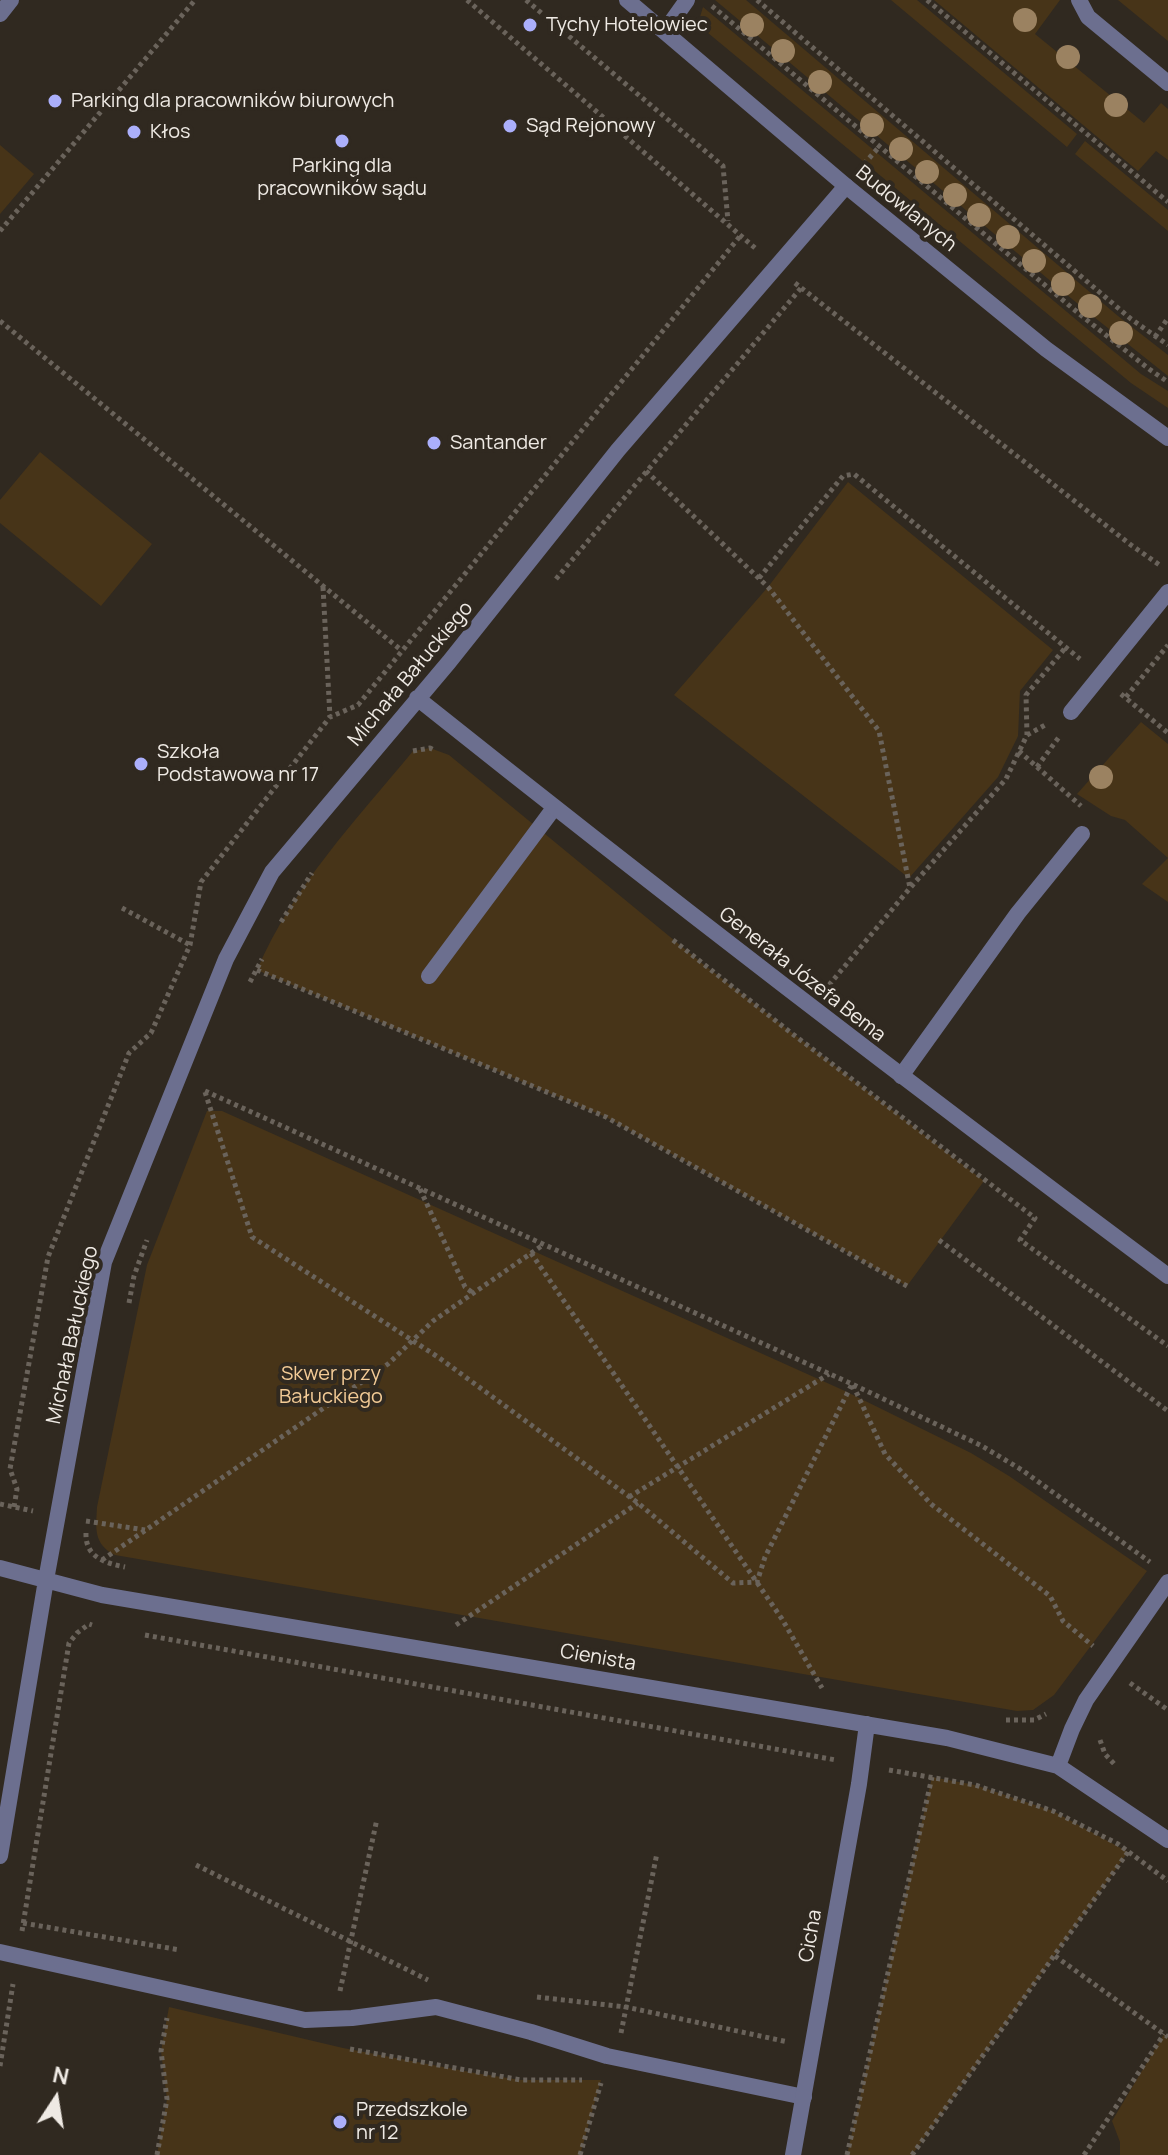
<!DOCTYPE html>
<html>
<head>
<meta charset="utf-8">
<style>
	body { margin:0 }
	#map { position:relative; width:1168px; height:2155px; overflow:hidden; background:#302920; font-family:Manrope,sans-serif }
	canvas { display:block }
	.north { position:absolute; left:16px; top:2059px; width:80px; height:80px; -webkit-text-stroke:6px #302920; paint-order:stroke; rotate:12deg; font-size:22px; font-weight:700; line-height:32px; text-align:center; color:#efeae4 }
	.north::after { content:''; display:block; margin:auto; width:28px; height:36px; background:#efeae4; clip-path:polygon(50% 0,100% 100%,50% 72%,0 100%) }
</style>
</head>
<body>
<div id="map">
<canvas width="1168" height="2155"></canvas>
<div class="north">N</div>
</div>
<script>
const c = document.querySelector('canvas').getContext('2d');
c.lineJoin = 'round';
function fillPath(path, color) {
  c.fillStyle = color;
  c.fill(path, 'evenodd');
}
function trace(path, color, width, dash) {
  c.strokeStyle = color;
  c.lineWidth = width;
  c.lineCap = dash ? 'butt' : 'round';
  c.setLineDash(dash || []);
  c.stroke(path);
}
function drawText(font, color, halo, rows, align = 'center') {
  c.font = font + ' Manrope,sans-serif';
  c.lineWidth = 8;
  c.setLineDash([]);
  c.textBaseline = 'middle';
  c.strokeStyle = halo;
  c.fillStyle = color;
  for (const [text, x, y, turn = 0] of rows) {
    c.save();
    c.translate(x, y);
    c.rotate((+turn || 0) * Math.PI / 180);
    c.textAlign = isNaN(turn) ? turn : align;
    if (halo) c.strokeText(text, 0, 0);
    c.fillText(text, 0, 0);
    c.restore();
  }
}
fillPath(new Path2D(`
	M 715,0 L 746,0 L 1118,316 L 1168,355 L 1168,376 L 1084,309 Z
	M 891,0 L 917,0 L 1077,134 L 1067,147 Z
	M 934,0 L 1060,0 L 1035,34 L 1144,123 L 1161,103 L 1168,109 L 1168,160 L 1156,151 L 1138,171 Z
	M 1118,0 L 1168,0 L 1168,41 Z
	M 703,7 L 1141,374 L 1168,391 L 1168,408 L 1131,383 L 702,28 L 700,17 Z
	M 1085,141 L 1168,210 L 1168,231 L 1075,154 Z
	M 0,145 L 34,174 L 0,214 Z
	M 40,452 L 152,544 L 101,606 L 0,523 L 0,500 Z
	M 848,482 L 1053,650 L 1020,691 L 1018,736 L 998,777 L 909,878 L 674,695 L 768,587 Z
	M 1141,722 L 1168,744 L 1168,902 L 1142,884 L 1168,858 L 1125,820 L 1111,816 L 1077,794 Z
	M 430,748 L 449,755 L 703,964 L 984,1181 L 907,1286 L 606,1117 L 257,970 C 293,886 356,820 413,751 Z
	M 207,1111 L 222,1111 L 845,1391 L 971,1453 L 1009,1476 L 1147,1571 L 1054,1695 L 1033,1710 L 1017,1711 L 115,1555 C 93,1544 96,1528 97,1507 L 147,1265 Z
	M 932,1777 L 975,1785 L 1053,1811 L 1128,1852 L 912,2155 L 847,2155 Z
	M 169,2007 L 343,2048 L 475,2073 L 521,2080 L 601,2080 L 580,2155 L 157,2155 L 167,2099 L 161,2051 Z
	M 1164,2034 L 1168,2037 L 1168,2155 L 1120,2155 L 1120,2142 L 1112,2121 Z`), '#473418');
trace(new Path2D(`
	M 467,0 L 755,248
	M 526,0 L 723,166 L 728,221
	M 757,0 L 1131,319 L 1168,345
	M 927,0 L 1168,202
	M 712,6 L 1083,317 L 1149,369 L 1168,382
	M 864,164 L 879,147
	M 0,231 L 195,0
	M 795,283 L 1131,545 L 1161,566
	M 0,321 L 401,650
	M 1155,337 L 1168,318
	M 646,471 L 768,587 L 879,731 L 910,888
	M 759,578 L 843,476 L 854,474 L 1080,659
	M 556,579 L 801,288
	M 323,587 L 330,717
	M 1121,694 L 1168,733
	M 1126,697 L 1168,645
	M 1027,735 L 1047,724
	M 413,751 L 430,748 L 434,750
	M 1019,751 L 1081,806
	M 1037,767 L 1059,737
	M 122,908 L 190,945
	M 281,922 L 312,873
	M 673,940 L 790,1032 L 1035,1218 L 1020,1240 L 1168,1346
	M 257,970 L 606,1117 L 907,1286
	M 250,982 L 262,959
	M 829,985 L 910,888 L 1006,779 L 1027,735 L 1026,695 L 1066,647
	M 205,1091 L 852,1384 L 982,1446 L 1022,1470 L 1150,1562
	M 205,1092 L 252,1237 L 438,1357 L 638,1503 L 733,1583 L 757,1582 L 765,1557 L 852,1384
	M 420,1189 L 465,1287 L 473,1293
	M 939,1240 L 1168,1411
	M 531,1253 L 782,1619 L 822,1688
	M 129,1303 L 134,1276 L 147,1240
	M 853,1385 L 885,1454 L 931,1504 L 1050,1596 L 1063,1621 L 1093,1646
	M 629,1497 L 829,1374
	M 0,1504 L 33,1511
	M 14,1507 L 17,1489 L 10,1469 L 48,1257 L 129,1053 L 151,1033 L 190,945 L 201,882 L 330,717 L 358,705 L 741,235
	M 86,1521 L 145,1530
	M 86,1533 C 85,1557 105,1563 125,1567
	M 102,1560 L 388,1364 L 433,1321 L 543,1245
	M 456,1625 L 638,1503
	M 145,1635 L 836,1760
	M 1130,1683 L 1168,1710
	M 1006,1720 L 1034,1720 L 1046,1714
	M 1100,1740 L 1105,1754 L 1116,1766
	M 889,1770 L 975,1785 L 1053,1811 L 1118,1844 L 1168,1881
	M 196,1865 L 428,1980
	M 23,1923 L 180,1950
	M 22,1931 L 69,1643 L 77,1633 L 89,1624 L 92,1625
	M 1055,1956 L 1168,2037
	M 340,1991 L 377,1819
	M 537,1997 L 626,2007 L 788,2042
	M 621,2033 L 657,1853
	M 350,2049 L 521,2080 L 582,2080
	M 0,2066 L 13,1984
	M 157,2155 L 167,2099 L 161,2051 L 167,2018
	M 580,2155 L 601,2083
	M 847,2155 L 932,1777
	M 912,2155 L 1128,1852
	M 1084,2155 L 1164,2034`), '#6a635b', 5, [4, 4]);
trace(new Path2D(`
	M 1079,0 L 1088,17 L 1168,83
	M 665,31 L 687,0
	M 1071,712 L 1168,592
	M 429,976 L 554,808
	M 901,1076 L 1018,913 L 1082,834
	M 0,1952 L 305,2020 L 352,2018 L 436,2007 L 531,2032 L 607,2056 L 804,2097`), '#6c6f8f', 16);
trace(new Path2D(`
	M 417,698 C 664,895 914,1087 1168,1276
	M 0,1568 L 102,1595 L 947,1738 L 1058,1766 L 1168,1840
	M 1058,1766 L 1072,1729 L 1086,1700 L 1168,1582
	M 0,1856 L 46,1580 L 104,1262 L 226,959 L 272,872 L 449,662 L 618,450 L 846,186
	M 793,2155 L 859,1784 L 867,1724`), '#6c6f8f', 16);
trace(new Path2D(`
	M 627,0 L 846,186 L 1046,349 L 1168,438
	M 0,14 L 11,0`), '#6c6f8f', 16);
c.fillStyle = '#9b8261';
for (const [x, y] of [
	[1025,20],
	[752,25],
	[783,51],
	[1068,57],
	[820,82],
	[1116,105],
	[872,125],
	[901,149],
	[927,172],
	[955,195],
	[979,215],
	[1008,237],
	[1034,261],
	[1063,284],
	[1090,306],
	[1121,333],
	[1101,777]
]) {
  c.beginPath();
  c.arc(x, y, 12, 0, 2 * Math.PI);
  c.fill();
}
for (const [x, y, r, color] of [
	[530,25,8,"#abaffb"],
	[55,101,8,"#abaffb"],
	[510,126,8,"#abaffb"],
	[134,132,8,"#abaffb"],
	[342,141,8,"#abaffb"],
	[434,443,8,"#abaffb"],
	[141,764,8,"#abaffb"],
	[340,2122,8,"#abaffb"]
]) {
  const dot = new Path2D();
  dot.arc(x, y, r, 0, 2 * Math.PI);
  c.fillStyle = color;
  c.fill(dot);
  trace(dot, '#302920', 3);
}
drawText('20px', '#efeae4', '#302920', [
	["Tychy Hotelowiec",546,25],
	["Parking dla pracowników biurowych",71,101],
	["Sąd Rejonowy",526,126],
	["Kłos",150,132],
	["Parking dla",342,166,"center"],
	["pracowników sądu",342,189,"center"],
	["Santander",450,443],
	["Szkoła",157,752],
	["Podstawowa nr 17",157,775],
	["Przedszkole",356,2110],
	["nr 12",356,2133]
], 'left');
drawText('20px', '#efeae4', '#302920', [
	["Budowlanych",906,209,39],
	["Michała Bałuckiego",411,674,-50],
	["Generała Józefa Bema",802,975,38],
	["Michała Bałuckiego",73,1335,-78],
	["Cienista",598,1658,10],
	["Cicha",811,1936,-80]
]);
drawText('20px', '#f3cb96', '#302920', [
	["Skwer przy",331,1374],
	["Bałuckiego",331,1397]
]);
</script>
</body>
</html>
